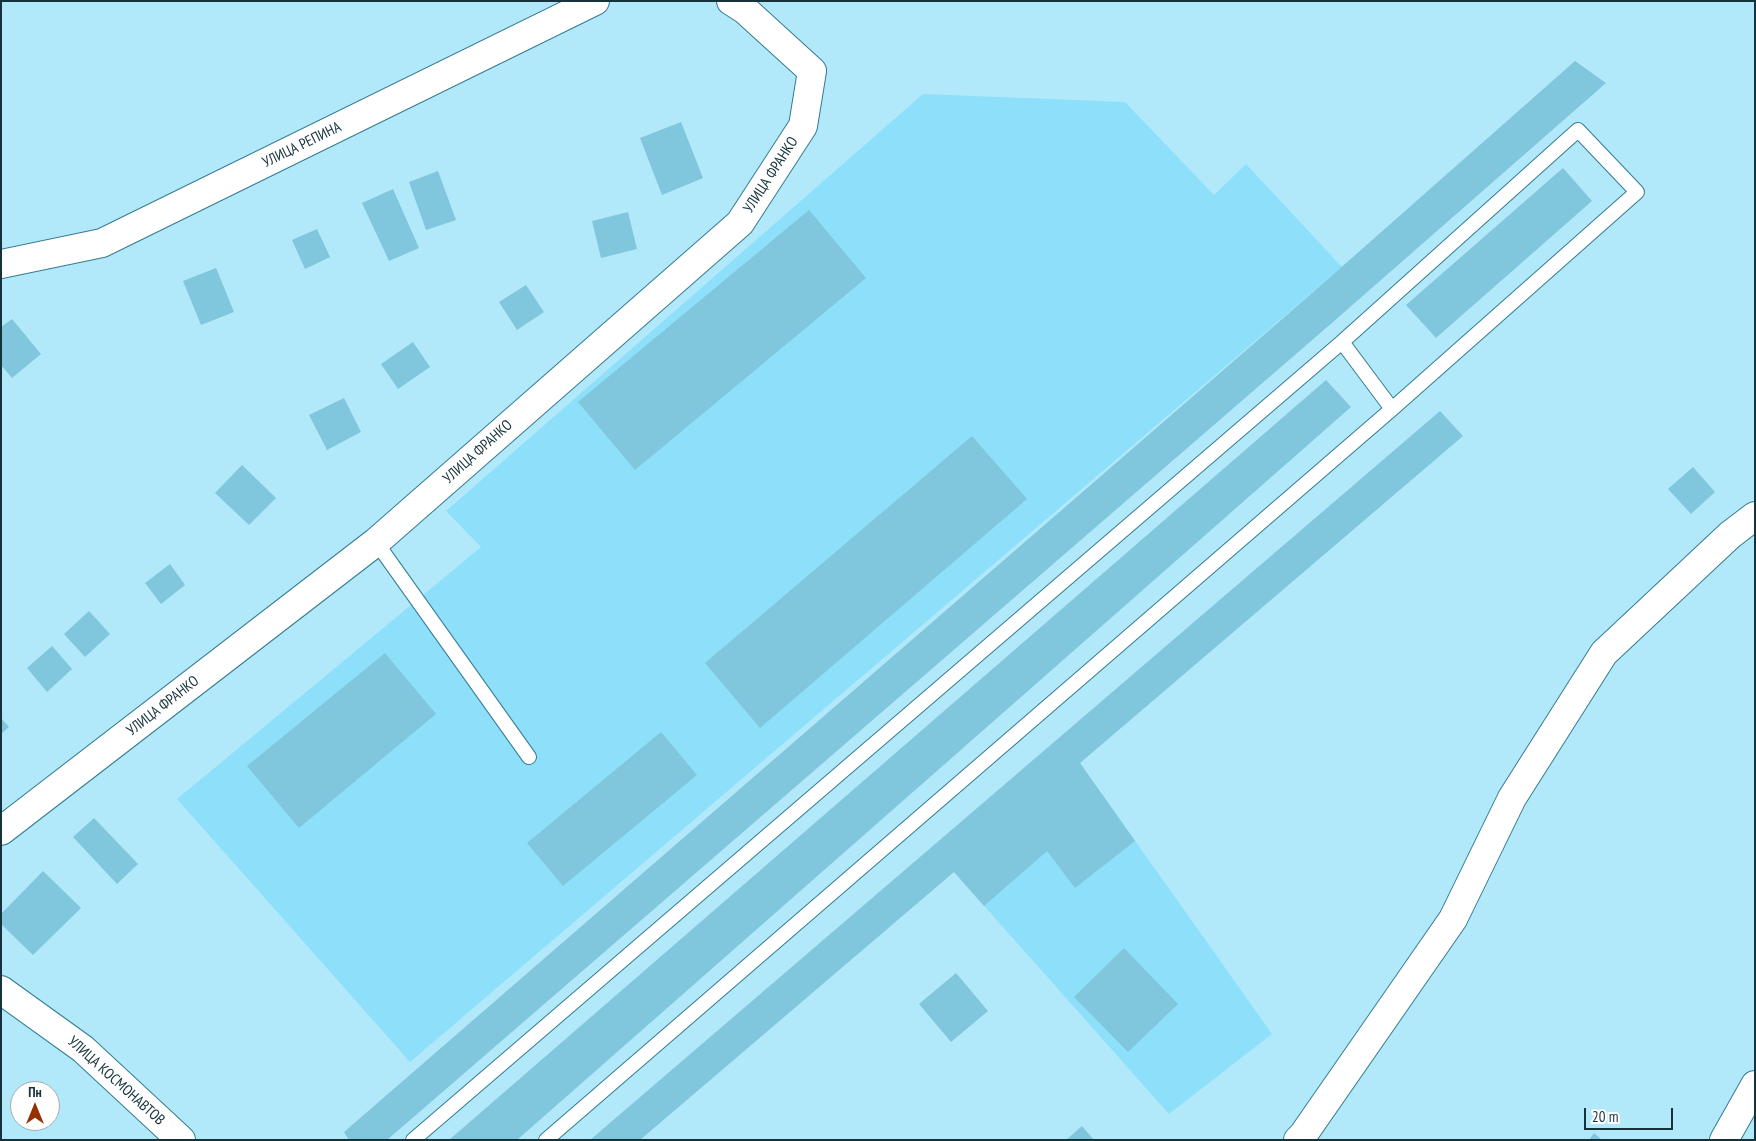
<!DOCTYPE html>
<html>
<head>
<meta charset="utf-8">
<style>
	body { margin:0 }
	#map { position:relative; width:1756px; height:1141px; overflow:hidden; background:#b1e9fb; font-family:"PT Sans Narrow",sans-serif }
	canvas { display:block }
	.frame { position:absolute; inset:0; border:2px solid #16333c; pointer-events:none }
	.north { position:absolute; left:10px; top:1081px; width:50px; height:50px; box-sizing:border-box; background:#fff; border:1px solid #a2adb1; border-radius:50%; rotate:0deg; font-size:14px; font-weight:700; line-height:20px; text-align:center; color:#16333c }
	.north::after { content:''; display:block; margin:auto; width:18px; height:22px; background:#953000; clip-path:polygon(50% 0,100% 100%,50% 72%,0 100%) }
	.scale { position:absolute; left:1584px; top:1108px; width:89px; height:22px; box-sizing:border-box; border:2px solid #16333c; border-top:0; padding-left:6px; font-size:15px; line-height:18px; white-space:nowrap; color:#16333c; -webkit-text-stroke:4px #fff; paint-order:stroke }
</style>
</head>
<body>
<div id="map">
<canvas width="1756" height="1141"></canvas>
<div class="frame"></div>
<div class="north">Пн</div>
<div class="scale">20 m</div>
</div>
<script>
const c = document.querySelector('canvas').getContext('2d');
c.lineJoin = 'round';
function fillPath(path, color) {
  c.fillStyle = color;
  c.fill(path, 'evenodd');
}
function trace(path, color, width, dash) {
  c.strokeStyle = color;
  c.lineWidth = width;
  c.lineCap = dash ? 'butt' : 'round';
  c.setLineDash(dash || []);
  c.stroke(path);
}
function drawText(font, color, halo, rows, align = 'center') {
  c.font = font + ' "PT Sans Narrow",sans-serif';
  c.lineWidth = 4;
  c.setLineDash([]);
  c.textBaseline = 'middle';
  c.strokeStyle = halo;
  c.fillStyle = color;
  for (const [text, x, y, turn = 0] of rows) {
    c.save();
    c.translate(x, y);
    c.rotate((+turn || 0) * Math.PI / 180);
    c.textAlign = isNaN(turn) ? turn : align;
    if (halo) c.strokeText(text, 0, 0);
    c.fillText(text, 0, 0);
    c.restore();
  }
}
fillPath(new Path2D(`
	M 923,94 L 1125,102 L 1214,195 L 1246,164 L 1342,267 L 410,1062 L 177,799 L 481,547 L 446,511 Z
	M 1080,763 L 1272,1034 L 1169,1114 L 954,872 Z`), '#8ee0fa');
fillPath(new Path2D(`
	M 1575,61 L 1606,83 L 1333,322 L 387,1140 L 349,1140 L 344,1132 L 1311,294 Z
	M 681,122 L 703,178 L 662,195 L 640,138 Z
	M 1563,168 L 1592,201 L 1436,338 L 1406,305 Z
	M 438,171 L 456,220 L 426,230 L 409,182 Z
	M 393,189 L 419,248 L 389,261 L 362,203 Z
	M 809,210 L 866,278 L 635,470 L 578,402 Z
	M 628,212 L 637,249 L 601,258 L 592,221 Z
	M 317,229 L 330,257 L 305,269 L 292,240 Z
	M 216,268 L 234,312 L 201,325 L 183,281 Z
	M 526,285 L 544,312 L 517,330 L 499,302 Z
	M 12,319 L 41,354 L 12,378 L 1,365 L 1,327 Z
	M 413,342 L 430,367 L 398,389 L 381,364 Z
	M 1326,380 L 1351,407 L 517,1140 L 449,1140 Z
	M 344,398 L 361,432 L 327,450 L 309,415 Z
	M 1440,411 L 1463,436 L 1080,763 L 1135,841 L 1075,888 L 1047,851 L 984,906 L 954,872 L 640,1140 L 590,1140 Z
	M 972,436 L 1027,499 L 760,728 L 705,663 Z
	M 242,465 L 276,498 L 249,525 L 215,493 Z
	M 1693,467 L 1715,492 L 1691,514 L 1668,489 Z
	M 170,564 L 185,585 L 161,604 L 145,583 Z
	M 89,611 L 110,634 L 85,657 L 64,634 Z
	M 52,646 L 72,669 L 47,692 L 27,668 Z
	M 385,653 L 436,714 L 299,828 L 247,766 Z
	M 1,718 L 9,727 L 1,734 Z
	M 661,732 L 697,775 L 563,886 L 527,843 Z
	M 94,818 L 138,864 L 117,884 L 73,837 Z
	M 43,871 L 81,908 L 33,955 L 1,924 L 1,914 Z
	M 1124,948 L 1178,1004 L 1128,1052 L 1074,997 Z
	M 956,973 L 988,1011 L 951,1042 L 919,1004 Z
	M 1082,1126 L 1094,1140 L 1066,1140 Z
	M 1594,1133 L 1602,1140 L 1589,1140 Z`), '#80c6dc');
const lane = new Path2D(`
	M 1342,342 L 1392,409
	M 376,542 L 529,757
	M 413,1140 L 1342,342 L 1578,130 L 1637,192 L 1392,409 L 546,1140`);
const street = new Path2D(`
	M 1,264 L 102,243 L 595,1
	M 1,831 L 376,542 L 740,223 L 803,126 L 812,71 L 745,10 L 731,1
	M 1,990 L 83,1049 L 181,1140
	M 1298,1140 L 1303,1135 L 1453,919 L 1512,798 L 1604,653 L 1730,535 L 1755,516
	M 1724,1140 L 1755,1085`);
trace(lane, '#347b90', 16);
trace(street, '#347b90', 30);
trace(lane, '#fff', 14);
trace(street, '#fff', 28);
drawText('15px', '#16333c', '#fff', [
	["УЛИЦА РЕПИНА",302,145,-26],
	["УЛИЦА ФРАНКО",771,175,-57],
	["УЛИЦА ФРАНКО",478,452,-42],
	["УЛИЦА ФРАНКО",163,706,-38],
	["УЛИЦА КОСМОНАВТОВ",116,1081,42]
]);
</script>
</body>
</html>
